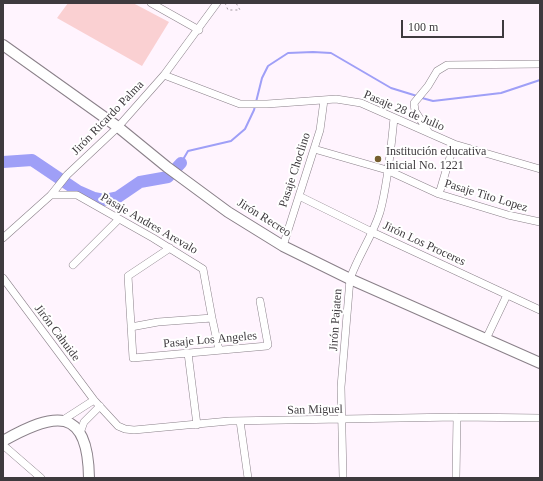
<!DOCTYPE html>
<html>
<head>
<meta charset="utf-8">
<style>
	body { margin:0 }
	#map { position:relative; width:543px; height:481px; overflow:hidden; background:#fff4fe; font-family:"Times New Roman",serif }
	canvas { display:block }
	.frame { position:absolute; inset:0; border:4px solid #3e3a3e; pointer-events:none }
	.scale { position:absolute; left:401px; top:20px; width:103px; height:18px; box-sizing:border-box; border:2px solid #3e3a3e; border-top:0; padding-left:5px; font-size:12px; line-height:14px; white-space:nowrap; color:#3e3a3e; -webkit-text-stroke:3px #fff; paint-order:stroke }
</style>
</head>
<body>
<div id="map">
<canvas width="543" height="481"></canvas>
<div class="frame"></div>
<div class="scale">100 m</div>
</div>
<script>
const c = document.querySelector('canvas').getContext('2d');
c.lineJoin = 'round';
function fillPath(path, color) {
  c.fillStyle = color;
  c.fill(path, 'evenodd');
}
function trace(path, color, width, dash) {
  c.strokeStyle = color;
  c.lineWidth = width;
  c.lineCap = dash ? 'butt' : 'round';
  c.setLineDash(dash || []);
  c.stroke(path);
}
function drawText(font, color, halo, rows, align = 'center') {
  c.font = font + ' "Times New Roman",serif';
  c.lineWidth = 4;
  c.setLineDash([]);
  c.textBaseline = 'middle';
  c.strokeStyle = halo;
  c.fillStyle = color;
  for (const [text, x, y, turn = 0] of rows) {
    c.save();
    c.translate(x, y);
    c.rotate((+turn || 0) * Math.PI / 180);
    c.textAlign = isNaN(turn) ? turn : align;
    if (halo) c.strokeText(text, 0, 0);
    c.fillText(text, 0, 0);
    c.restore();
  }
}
fillPath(new Path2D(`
	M 68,3 L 133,3 L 169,22 L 142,66 L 57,18 Z`), '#fad0d2');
trace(new Path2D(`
	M 422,98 L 433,101 L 501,93 L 540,80
	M 181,163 L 188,151 L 231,141 L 245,129 L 254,110 L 262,78 L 268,66 L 288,53 L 313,52 L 331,53 L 391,88 L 417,96`), '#9f9ff7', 2);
trace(new Path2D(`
	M 3,162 L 32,160 L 78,191 L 94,198 L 104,200 L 118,197 L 140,182 L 168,177 L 181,163`), '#9f9ff7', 12);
const minor = new Path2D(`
	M 151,3 L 199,30
	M 164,75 L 240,104 L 267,104 L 336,99 L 361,103 L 454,144 L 540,169
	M 429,133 L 415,111 L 414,103 L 428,86 L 437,71 L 447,65 L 540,64
	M 314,149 L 387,170 L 439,194 L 508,215 L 540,222
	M 439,194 L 454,144
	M 51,195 L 77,195 L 153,238 L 203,269 L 212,318 L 219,350
	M 299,196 L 372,232 L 540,310
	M 3,238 L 51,195 L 67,175 L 118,127 L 164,75 L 217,3
	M 283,246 L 320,130 L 324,100
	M 170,248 L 128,276 L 133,358 L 267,346 L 268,345 L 260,301
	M 73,265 L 119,219
	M 3,278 L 94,400 L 118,426 L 125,429 L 134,430 L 229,421 L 457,417 L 540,418
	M 131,327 L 158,322 L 212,318
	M 486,339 L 507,295
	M 188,353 L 197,425
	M 63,420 L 94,400
	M 240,421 L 248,478
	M 80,433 L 84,422 L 100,406
	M 3,445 L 41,478
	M 343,478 L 341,387 L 350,279 C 358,256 373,235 380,212 C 388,183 391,147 394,118
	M 456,478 L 457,417`);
const secondary = new Path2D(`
	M 3,45 L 118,127 L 167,167 L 228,212 L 283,246 L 350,279 L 540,363
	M 3,441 C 54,412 88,405 89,478`);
trace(minor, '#8a8089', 8);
trace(secondary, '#8a8089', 12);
trace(new Path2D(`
	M 225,3 L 228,10 L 240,10 L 236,3`), '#9f979e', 1, [2, 3]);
trace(minor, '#fff', 7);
trace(secondary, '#fff', 10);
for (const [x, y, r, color] of [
	[378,159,4,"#765e2f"]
]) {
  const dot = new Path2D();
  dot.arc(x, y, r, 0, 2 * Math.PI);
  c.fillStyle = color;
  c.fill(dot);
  trace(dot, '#fff', 1.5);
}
drawText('12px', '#3e3a3e', '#fff', [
	["Pasaje 28 de Julio",404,111,23],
	["Jirón Ricardo Palma",108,118,-46],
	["Pasaje Choclino",295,170,-72],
	["Pasaje Tito Lopez",486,196,17],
	["Jirón Recreo",264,218,32],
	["Pasaje Andres Arevalo",149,224,30],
	["Jirón Los Proceres",424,244,25],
	["Jirón Pajaten",336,320,-86],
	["Jirón Cahuide",57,333,53],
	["Pasaje Los Angeles",210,340,-5],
	["San Miguel",315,410,-1]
]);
drawText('12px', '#3e3a3e', '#fff', [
	["Institución educativa",386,152],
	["inicial No. 1221",386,166]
], 'left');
</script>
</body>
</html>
